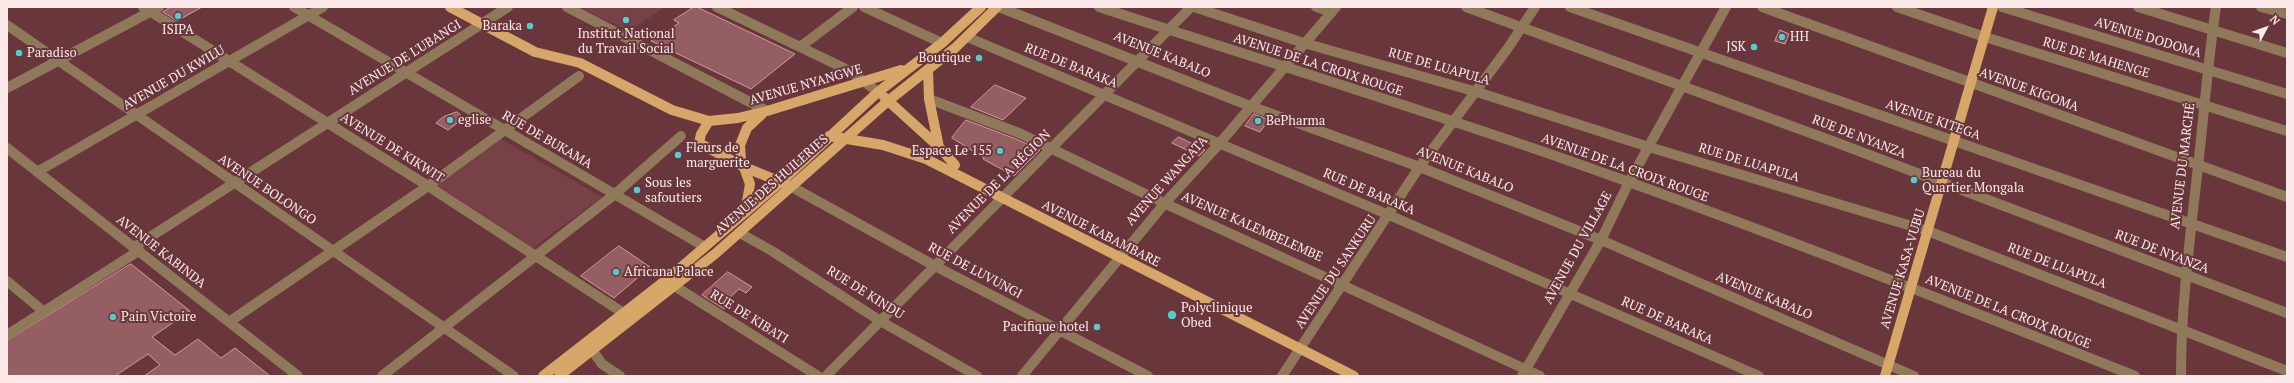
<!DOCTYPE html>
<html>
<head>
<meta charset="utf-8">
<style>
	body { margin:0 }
	#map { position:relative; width:2294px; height:383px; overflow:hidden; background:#68363b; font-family:"PT Serif",serif }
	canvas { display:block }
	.frame { position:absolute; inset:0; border:8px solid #fce9ea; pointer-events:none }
	.north { position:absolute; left:2246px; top:8px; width:40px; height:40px; -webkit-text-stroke:3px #68363b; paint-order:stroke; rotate:49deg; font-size:11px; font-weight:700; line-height:16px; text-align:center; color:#fce9ea }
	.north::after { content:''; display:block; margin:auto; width:14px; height:18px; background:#fce9ea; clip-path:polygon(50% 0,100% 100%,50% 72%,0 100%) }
</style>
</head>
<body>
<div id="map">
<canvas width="2294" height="383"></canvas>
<div class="frame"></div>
<div class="north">N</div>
</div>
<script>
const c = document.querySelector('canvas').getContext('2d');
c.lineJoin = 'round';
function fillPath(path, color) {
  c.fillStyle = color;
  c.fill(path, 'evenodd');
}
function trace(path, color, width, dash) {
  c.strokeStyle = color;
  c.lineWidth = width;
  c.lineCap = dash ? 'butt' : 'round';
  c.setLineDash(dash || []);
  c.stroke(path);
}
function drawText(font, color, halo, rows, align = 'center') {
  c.font = font + ' "PT Serif",serif';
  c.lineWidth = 4;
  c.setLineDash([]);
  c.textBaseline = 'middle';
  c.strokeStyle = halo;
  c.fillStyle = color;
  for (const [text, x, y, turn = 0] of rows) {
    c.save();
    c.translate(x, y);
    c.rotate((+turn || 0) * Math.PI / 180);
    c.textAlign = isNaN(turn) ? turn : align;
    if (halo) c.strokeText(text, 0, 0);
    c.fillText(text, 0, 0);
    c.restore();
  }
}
fillPath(new Path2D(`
	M 588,7 L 665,7 L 629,31 L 584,10 Z
	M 501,139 L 602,197 L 533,248 L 437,185 Z`), '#784047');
const building = new Path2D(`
	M 171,7 L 202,7 L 177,21 L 163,12 Z
	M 694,7 L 697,7 L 795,54 L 751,89 L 651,41 L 679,23 L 674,20 Z
	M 1780,30 L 1789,34 L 1785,44 L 1775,41 Z
	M 995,85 L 1026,98 L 1003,120 L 971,107 Z
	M 457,112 L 464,118 L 448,130 L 436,123 L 443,117 Z
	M 1254,114 L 1269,120 L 1260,132 L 1245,126 Z
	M 966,120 L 1016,139 L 1040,150 L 1014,176 L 983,159 L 984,158 L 952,138 Z
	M 1179,137 L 1205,150 L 1199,156 L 1172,143 Z
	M 619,246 L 650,267 L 614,298 L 581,276 Z
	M 131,264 L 190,311 L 152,337 L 175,355 L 198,339 L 221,358 L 235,348 L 270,376 L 144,376 L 160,365 L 148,354 L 115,376 L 7,376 L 7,341 Z
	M 728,272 L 752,287 L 746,293 L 739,289 L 725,302 L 729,305 L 724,309 L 702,295 Z`);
fillPath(building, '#945e63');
trace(building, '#d4999e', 1);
trace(new Path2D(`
	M 143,7 L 428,186 L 625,314
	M 294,7 L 705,247
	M 567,7 L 767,111
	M 717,7 L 850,71 L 878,92
	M 864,7 L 942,43
	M 999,7 L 1250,106 L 1420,167 L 1601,240 L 1914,376
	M 1099,7 C 1255,58 1412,106 1567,160 C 1758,227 1947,301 2135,376
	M 1194,7 L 1304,43 L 1477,92 L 1649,147 L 1928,231 L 2287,371
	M 1316,7 L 1332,12
	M 1466,7 L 1835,142 L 2287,313
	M 1570,7 L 2287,257
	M 1762,7 L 2287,197
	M 1897,7 L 1985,37 L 2287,131
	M 2002,7 L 2287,94
	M 2138,7 L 2287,53
	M 2261,7 L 2287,14
	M 7,25 L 514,376
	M 967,37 L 1389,215 L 1759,376
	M 800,47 L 853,7
	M 7,88 L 159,7
	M 929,99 L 1019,133 L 1166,204 L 1540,376
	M 7,148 L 298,376
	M 37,172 L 323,7
	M 792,187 L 935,266 L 1148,376
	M 740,233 L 772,251 L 882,322 L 977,376
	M 133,248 L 508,7
	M 7,281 L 43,311
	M 668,282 L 818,376
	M 229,322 L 428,186 L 579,76
	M 7,335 L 137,252
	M 592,350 L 602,364 L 620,376
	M 382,376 L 615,194 L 681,136
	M 826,376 L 1191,7
	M 1022,376 L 1165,203 L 1219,144 L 1336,7
	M 1282,376 L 1420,166 L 1508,48 L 1535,7
	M 1522,376 L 1601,240 L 1629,182 L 1726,7
	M 2181,376 C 2181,306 2190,237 2198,167 C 2204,114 2208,60 2216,7`), '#90795b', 10);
trace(new Path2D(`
	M 450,7 L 535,52 L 580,63 L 672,110 L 709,121 L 738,118 L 767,111 L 901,70
	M 928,69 L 929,99 L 939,147
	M 884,97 L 939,147 L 955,165
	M 709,121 L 701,134 L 699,143 L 744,167 L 786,184
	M 829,136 L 883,145 L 926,159 L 1354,376
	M 745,213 L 750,184 L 741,159 L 740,145 L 747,128 L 762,114
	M 543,376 L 666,280 L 782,181 L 878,92 L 942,43 L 981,7
	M 559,376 L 715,254 L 888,101 L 955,48 L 997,7
	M 1885,376 L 1993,7`), '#d6a768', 10);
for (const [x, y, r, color] of [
	[178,16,4,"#53cdcb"],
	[626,20,4,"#53cdcb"],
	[530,26,4,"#53cdcb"],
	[1782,37,4,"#53cdcb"],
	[1754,47,4,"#53cdcb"],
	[19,53,4,"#53cdcb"],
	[979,58,4,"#53cdcb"],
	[450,120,4,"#53cdcb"],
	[1258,121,4,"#53cdcb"],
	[1000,151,4,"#53cdcb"],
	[678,155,4,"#53cdcb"],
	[1914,180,4,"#53cdcb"],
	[637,190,4,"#53cdcb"],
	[616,272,4,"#53cdcb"],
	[1172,315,5,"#53cdcb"],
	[113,317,4,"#53cdcb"],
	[1097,327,4,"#53cdcb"]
]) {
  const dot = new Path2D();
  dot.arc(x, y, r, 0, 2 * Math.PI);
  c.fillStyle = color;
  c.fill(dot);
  trace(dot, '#68363b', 1.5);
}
drawText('13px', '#fce9ea', '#68363b', [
	["Baraka",522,26,"right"],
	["ISIPA",178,30,"center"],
	["Institut National",626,34,"center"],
	["du Travail Social",626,49,"center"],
	["HH",1790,37],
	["JSK",1746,47,"right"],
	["Paradiso",27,53],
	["Boutique",971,58,"right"],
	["eglise",458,120],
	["BePharma",1266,121],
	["Fleurs de",686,148],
	["marguerite",686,163],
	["Espace Le 155",992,151,"right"],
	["Bureau du",1922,173],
	["Quartier Mongala",1922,188],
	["Sous les",645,183],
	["safoutiers",645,198],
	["Africana Palace",624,272],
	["Polyclinique",1181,308],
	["Obed",1181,323],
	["Pain Victoire",121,317],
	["Pacifique hotel",1089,327,"right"]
], 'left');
drawText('13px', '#fce9ea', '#68363b', [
	["AVENUE DODOMA",2148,38,17],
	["AVENUE KABALO",1162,55,22],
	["AVENUE DE L'UBANGI",405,58,-32],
	["RUE DE MAHENGE",2096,58,17],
	["AVENUE DE LA CROIX ROUGE",1318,65,18],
	["RUE DE BARAKA",1071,66,22],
	["RUE DE LUAPULA",1439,67,16],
	["AVENUE DU KWILU",174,78,-30],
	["AVENUE NYANGWE",806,85,-16],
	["AVENUE KIGOMA",2029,90,20],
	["AVENUE KITEGA",1933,120,19],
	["RUE DE NYANZA",1859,137,21],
	["RUE DE BUKAMA",547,140,30],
	["AVENUE DE KIKWIT",392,148,32],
	["RUE DE LUAPULA",1749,163,17],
	["AVENUE DU MARCHÉ",2183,166,-83],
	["AVENUE DE LA CROIX ROUGE",1625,168,20],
	["AVENUE KABALO",1465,170,22],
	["AVENUE WANGATA",1167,181,-48],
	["AVENUE DE LA RÉGION",999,182,-45],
	["AVENUE DES HUILERIES",772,185,-41],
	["AVENUE BOLONGO",267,190,34],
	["RUE DE BARAKA",1369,192,23],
	["AVENUE KALEMBELEMBE",1252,227,24],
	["AVENUE KABAMBARE",1101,234,27],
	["AVENUE DU VILLAGE",1578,248,-61],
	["AVENUE KABINDA",161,252,38],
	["RUE DE NYANZA",2162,252,21],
	["RUE DE LUAPULA",2057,266,21],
	["AVENUE KASA-VUBU",1903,269,-73],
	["RUE DE LUVUNGI",975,271,28],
	["AVENUE DU SANKURU",1336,272,-56],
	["RUE DE KINDU",865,293,32],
	["AVENUE KABALO",1764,296,23],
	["AVENUE DE LA CROIX ROUGE",2008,312,22],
	["RUE DE KIBATI",749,317,32],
	["RUE DE BARAKA",1667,321,24]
]);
</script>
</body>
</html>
